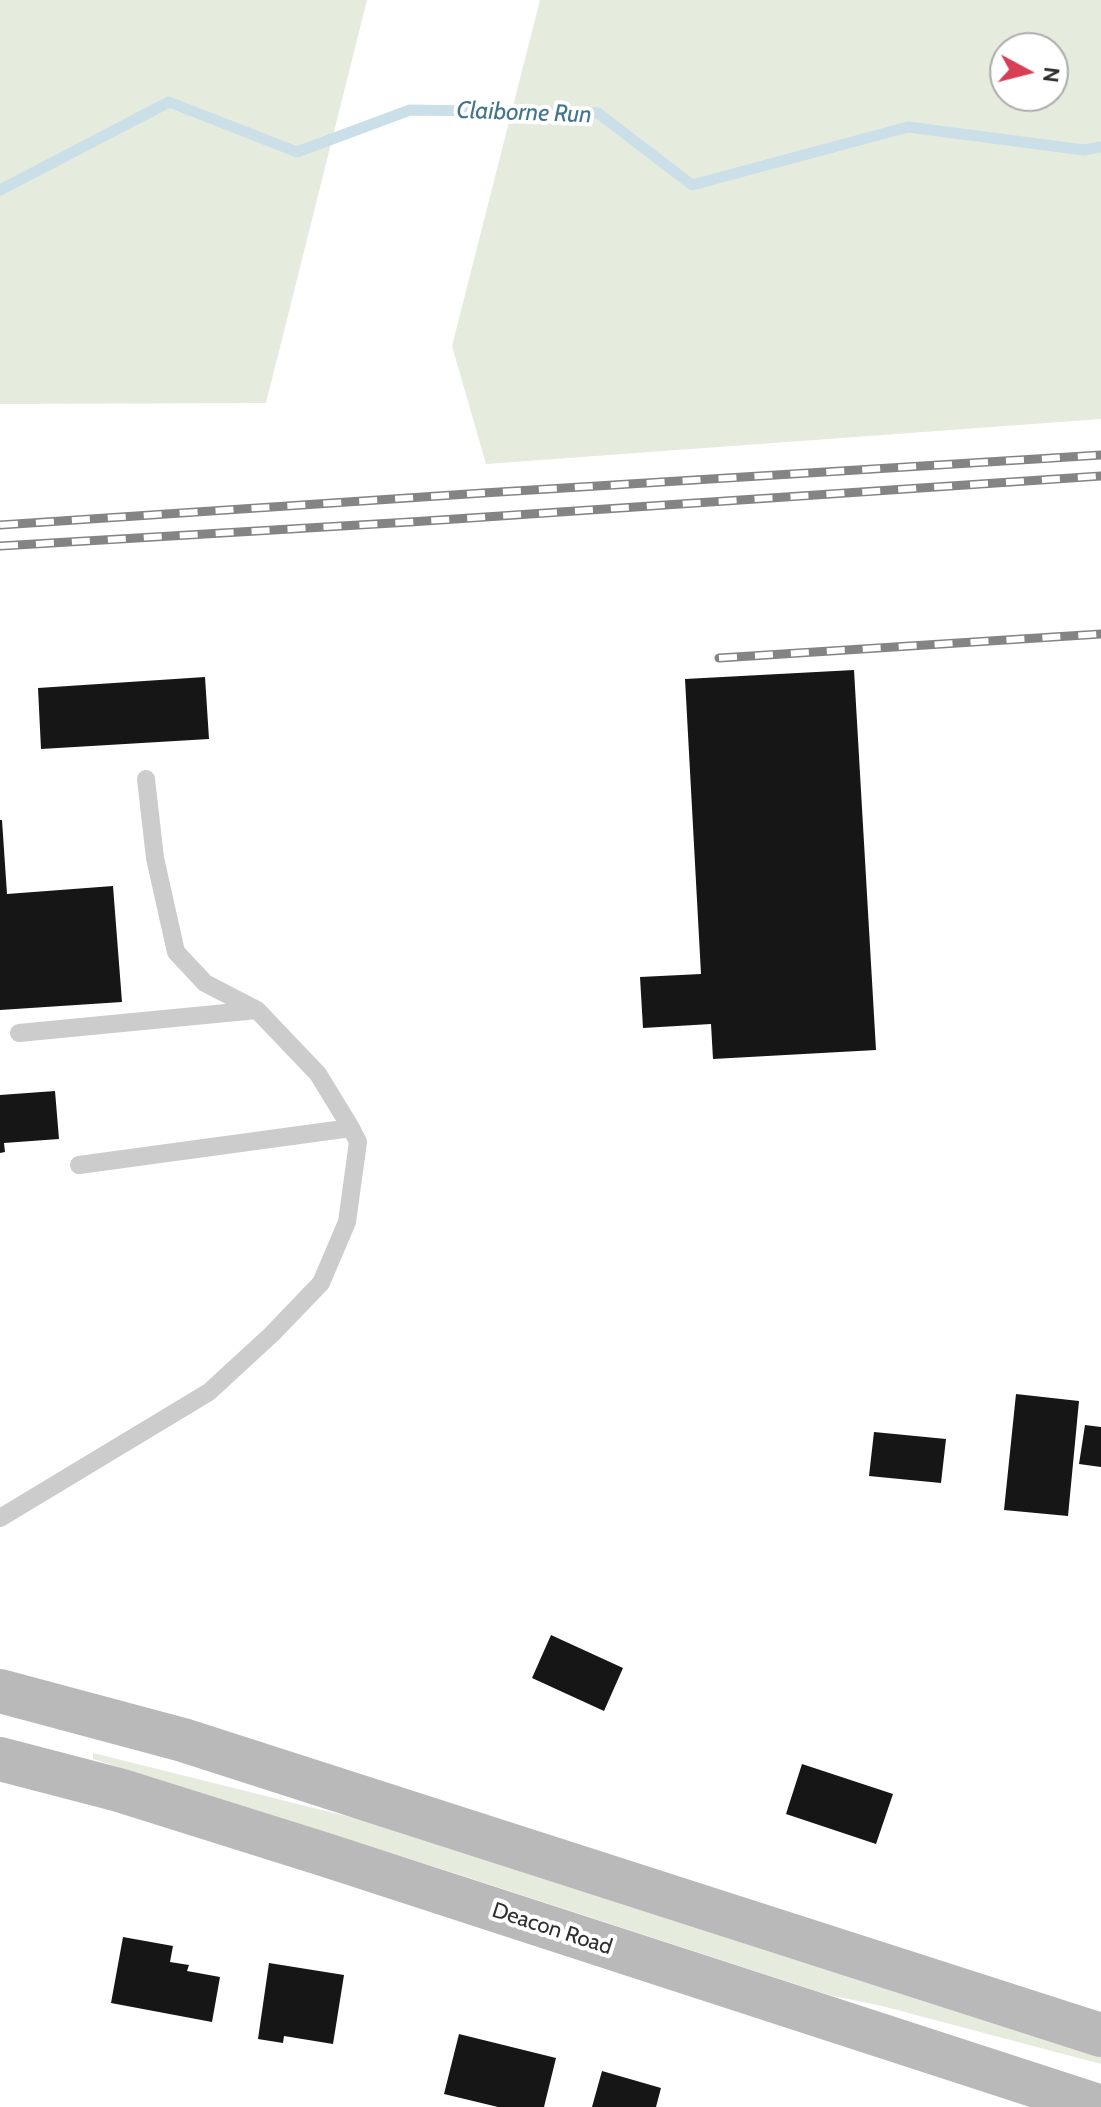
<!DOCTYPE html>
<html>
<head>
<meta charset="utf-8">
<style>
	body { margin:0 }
	#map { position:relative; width:1101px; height:2107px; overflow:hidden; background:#fff; font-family:Cabin,sans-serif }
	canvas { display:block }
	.north { position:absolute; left:989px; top:32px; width:80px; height:80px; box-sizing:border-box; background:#fff; border:2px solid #acacac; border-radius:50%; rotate:97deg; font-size:22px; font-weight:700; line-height:32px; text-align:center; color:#2f2f2f }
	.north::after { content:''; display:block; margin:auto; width:28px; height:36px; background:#d83e54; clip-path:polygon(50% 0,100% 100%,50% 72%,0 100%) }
</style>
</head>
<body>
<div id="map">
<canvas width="1101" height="2107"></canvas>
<div class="north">N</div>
</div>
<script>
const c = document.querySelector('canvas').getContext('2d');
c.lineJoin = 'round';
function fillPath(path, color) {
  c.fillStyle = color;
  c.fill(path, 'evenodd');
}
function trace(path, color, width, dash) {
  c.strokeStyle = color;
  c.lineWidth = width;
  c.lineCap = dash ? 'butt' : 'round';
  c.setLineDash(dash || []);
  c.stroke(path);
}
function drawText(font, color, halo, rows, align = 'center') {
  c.font = font + ' Cabin,sans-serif';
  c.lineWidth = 8;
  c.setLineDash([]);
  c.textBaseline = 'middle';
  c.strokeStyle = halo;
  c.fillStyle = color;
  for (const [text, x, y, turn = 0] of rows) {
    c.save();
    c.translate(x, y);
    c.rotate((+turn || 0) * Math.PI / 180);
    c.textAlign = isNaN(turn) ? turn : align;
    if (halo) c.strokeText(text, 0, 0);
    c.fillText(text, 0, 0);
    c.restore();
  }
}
fillPath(new Path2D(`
	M 0,0 L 367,0 L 266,403 L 0,404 Z
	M 540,0 L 1101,0 L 1101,419 L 486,464 L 452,346 ZM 1005,48 L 1053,48 L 1053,96 L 1005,96 Z
	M 93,1753 L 362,1820 L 1101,2056 L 1101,2064 L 882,2006 L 829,1995 L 448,1871 L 93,1759 Z`), '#e5ebdd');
trace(new Path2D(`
	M 0,190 L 169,102 L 297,152 L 410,110 L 598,113 L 692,185 L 908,127 L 1084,150 L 1101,147`), '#cbdfe9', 11);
fillPath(new Path2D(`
	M 854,670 L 876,1050 L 713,1059 L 711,1024 L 643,1028 L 640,977 L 701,974 L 685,679 Z
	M 205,677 L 209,739 L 41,749 L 38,688 Z
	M 0,820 L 2,820 L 7,894 L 113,886 L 122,1002 L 0,1010 Z
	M 55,1091 L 59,1139 L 4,1143 L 5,1152 L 0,1153 L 0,1095 Z
	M 1016,1394 L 1079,1401 L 1068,1516 L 1004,1510 Z
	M 1085,1425 L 1101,1427 L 1101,1467 L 1079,1464 Z
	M 874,1432 L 946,1439 L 941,1483 L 869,1476 Z
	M 551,1635 L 623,1668 L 604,1711 L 532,1678 Z
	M 802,1764 L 893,1794 L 876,1844 L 786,1814 Z
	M 123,1937 L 173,1946 L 170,1962 L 189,1965 L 187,1971 L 220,1977 L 212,2022 L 111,2003 Z
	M 269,1963 L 344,1975 L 333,2044 L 284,2036 L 283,2043 L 258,2039 Z
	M 459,2034 L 556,2058 L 544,2107 L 498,2107 L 444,2094 Z
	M 602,2071 L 661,2088 L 656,2107 L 592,2107 Z`), '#161616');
trace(new Path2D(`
	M 146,779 L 155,858 L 176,952 L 205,983 L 257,1010 L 318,1074 L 351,1128
	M 19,1033 L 257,1010
	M 0,1518 L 209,1392 L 272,1334 L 321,1283 L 347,1222 L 358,1142 L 351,1128 L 79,1165`), '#ccc', 18);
trace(new Path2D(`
	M 0,1691 L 183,1740 L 1101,2035
	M 0,1759 L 119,1790 L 326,1855 L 1101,2107`), '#b9b9b9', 44);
const rail = new Path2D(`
	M 0,525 L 483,493 L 1101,455
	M 0,546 L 410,522 L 1101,476
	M 719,658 L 1101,634`);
trace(rail, '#848484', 9);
trace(rail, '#fff', 6, [18]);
drawText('22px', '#2f2f2f', '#fff', [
	["Deacon Road",552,1929,18]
]);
drawText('italic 24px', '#42748b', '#fff', [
	["Claiborne Run",524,113,2]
]);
</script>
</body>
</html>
